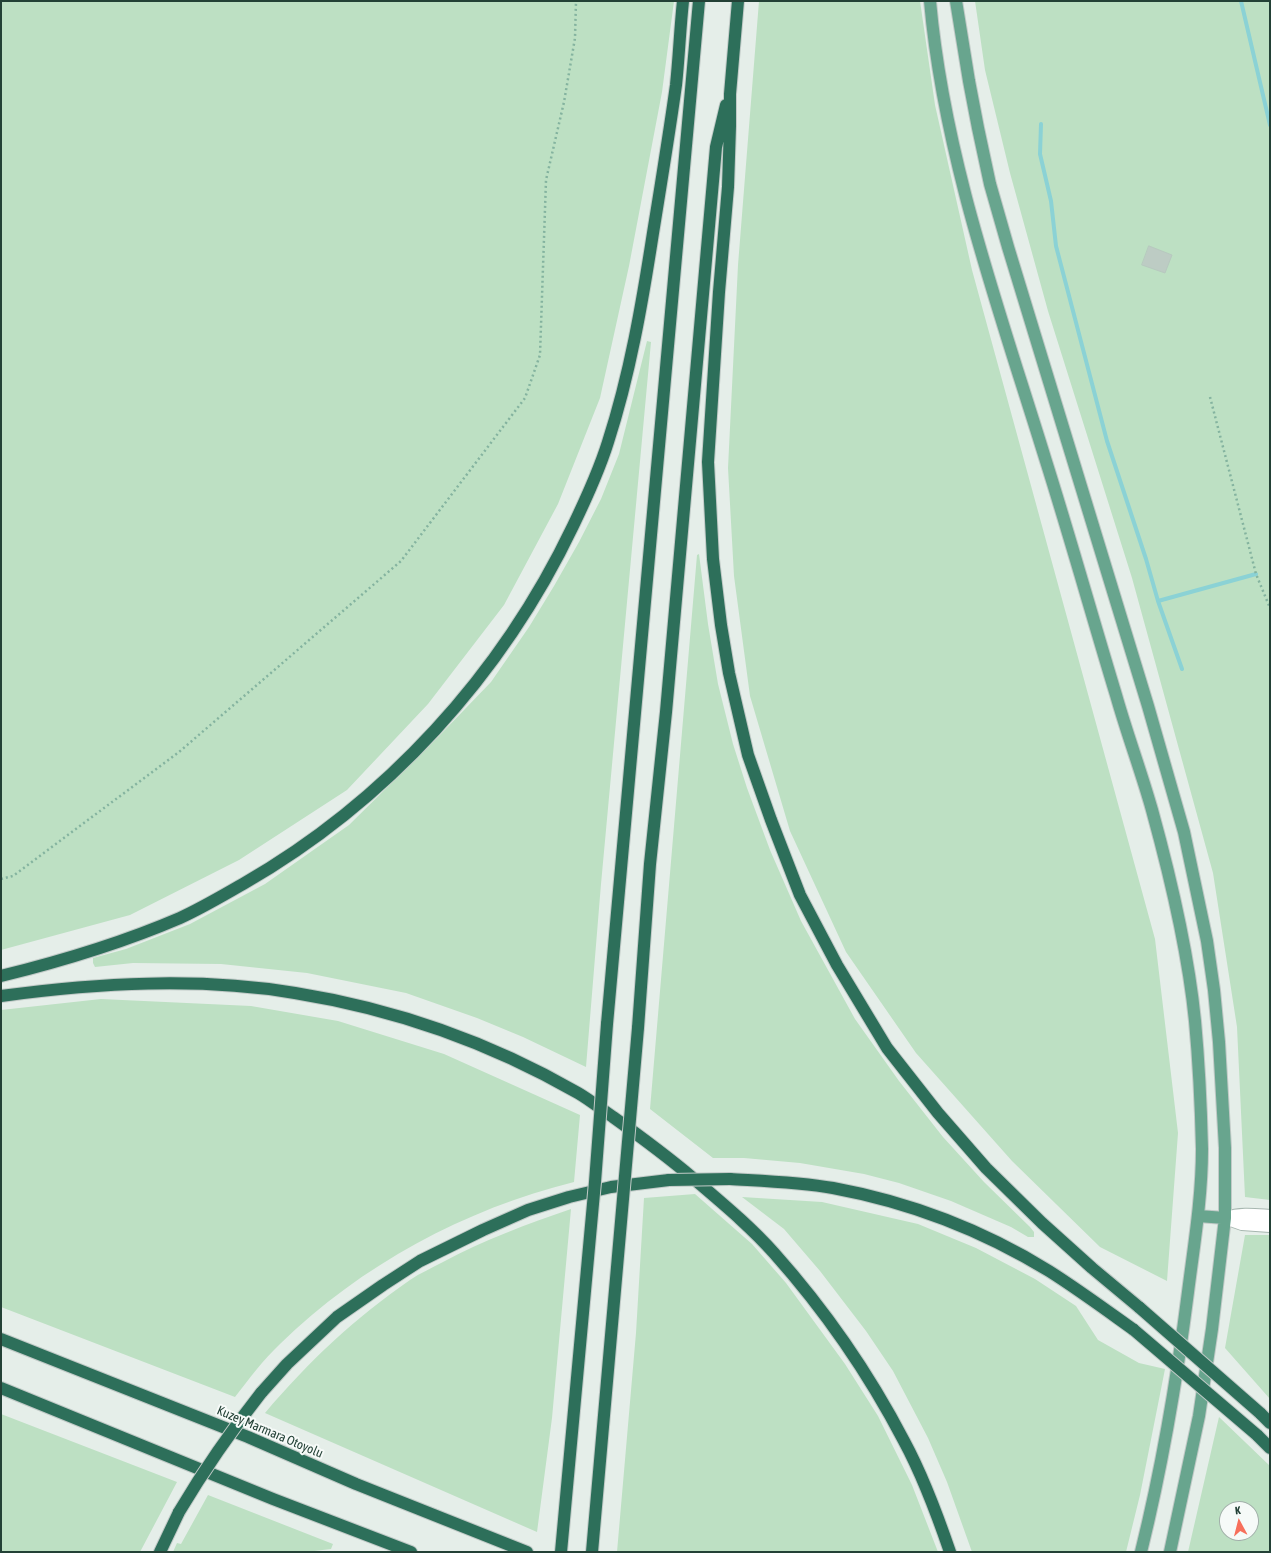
<!DOCTYPE html>
<html>
<head>
<meta charset="utf-8">
<style>
	body { margin:0 }
	#map { position:relative; width:1271px; height:1553px; overflow:hidden; background:#e5eee9; font-family:"Asap Condensed",sans-serif }
	canvas { display:block }
	.frame { position:absolute; inset:0; border:2px solid #234136; pointer-events:none }
	.north { position:absolute; left:1219px; top:1501px; width:40px; height:40px; box-sizing:border-box; background:#f6faf8; border:1px solid #a2b0aa; border-radius:50%; rotate:353deg; font-size:11px; font-weight:700; line-height:16px; text-align:center; color:#234136 }
	.north::after { content:''; display:block; margin:auto; width:14px; height:18px; background:#f76f5b; clip-path:polygon(50% 0,100% 100%,50% 72%,0 100%) }
</style>
</head>
<body>
<div id="map">
<canvas width="1271" height="1553"></canvas>
<div class="frame"></div>
<div class="north">K</div>
</div>
<script>
const c = document.querySelector('canvas').getContext('2d');
c.lineJoin = 'round';
function fillPath(path, color) {
  c.fillStyle = color;
  c.fill(path, 'evenodd');
}
function trace(path, color, width, dash) {
  c.strokeStyle = color;
  c.lineWidth = width;
  c.lineCap = dash ? 'butt' : 'round';
  c.setLineDash(dash || []);
  c.stroke(path);
}
function drawText(font, color, halo, rows, align = 'center') {
  c.font = font + ' "Asap Condensed",sans-serif';
  c.lineWidth = 4;
  c.setLineDash([]);
  c.textBaseline = 'middle';
  c.strokeStyle = halo;
  c.fillStyle = color;
  for (const [text, x, y, turn = 0] of rows) {
    c.save();
    c.translate(x, y);
    c.rotate((+turn || 0) * Math.PI / 180);
    c.textAlign = isNaN(turn) ? turn : align;
    if (halo) c.strokeText(text, 0, 0);
    c.fillText(text, 0, 0);
    c.restore();
  }
}
fillPath(new Path2D(`
	M 1,1 L 674,1 L 662,92 L 629,266 L 600,398 L 558,504 L 504,605 L 428,704 L 347,790 L 239,860 L 130,915 L 1,950 Z
	M 759,1 L 920,1 L 935,105 L 972,270 L 1155,939 L 1178,1133 L 1167,1281 L 1100,1247 L 1012,1161 L 916,1053 L 846,952 L 790,831 L 750,696 L 734,576 L 728,468 L 738,265 Z
	M 975,1 L 1270,1 L 1270,1200 L 1245,1197 L 1237,1027 L 1213,873 L 1132,578 L 1048,311 L 1010,173 L 985,70 Z
	M 647,341 L 651,342 L 601,884 L 586,1067 L 523,1037 L 477,1018 L 406,993 L 307,973 L 221,964 L 133,963 L 95,967 L 93,963 L 93,958 L 126,949 L 190,924 L 265,884 L 349,825 L 438,737 L 491,682 L 529,627 L 554,586 L 579,542 L 601,499 L 619,454 Z
	M 699,554 L 708,624 L 718,684 L 733,744 L 747,788 L 770,850 L 801,921 L 855,1019 L 899,1081 L 943,1137 L 984,1182 L 1030,1227 L 1034,1232 L 1034,1237 L 1028,1237 L 1011,1227 L 951,1201 L 899,1183 L 864,1174 L 800,1163 L 744,1158 L 713,1158 L 650,1109 L 697,555 Z
	M 101,999 L 251,1006 L 338,1021 L 444,1054 L 580,1115 L 574,1182 C 465,1209 361,1265 280,1344 C 263,1360 249,1379 235,1397 L 1,1307 L 1,1010 Z
	M 695,1194 L 752,1244 L 786,1283 L 845,1364 L 878,1416 L 912,1485 L 938,1552 L 617,1552 L 636,1333 L 644,1198 Z
	M 742,1197 L 822,1202 L 918,1224 L 976,1248 L 1035,1279 L 1076,1306 L 1098,1340 L 1139,1363 L 1165,1369 L 1140,1495 L 1126,1552 L 972,1552 L 947,1482 L 928,1438 L 893,1371 L 866,1331 L 820,1271 L 784,1229 Z
	M 571,1209 L 552,1418 L 537,1532 L 265,1413 C 309,1361 355,1318 410,1280 C 420,1273 432,1268 443,1262 C 484,1240 527,1224 571,1209 Z
	M 1245,1235 L 1270,1235 L 1270,1399 L 1225,1348 Z
	M 1,1414 L 177,1482 L 140,1552 L 1,1552 Z
	M 1219,1417 L 1270,1466 L 1270,1552 L 1188,1552 ZM 1227,1509 L 1251,1509 L 1251,1533 L 1227,1533 Z
	M 208,1495 L 333,1544 L 331,1549 L 306,1552 L 173,1552 L 177,1543 L 181,1544 Z`), '#bde0c3');
trace(new Path2D(`
	M 1241,1 L 1270,125
	M 1041,124 L 1040,154 L 1051,201 L 1056,246 L 1107,441 L 1146,559 L 1158,601 L 1256,574
	M 1158,601 L 1182,669`), '#8bd2d5', 4);
const building = new Path2D(`
	M 1149,246 L 1172,255 L 1165,273 L 1142,265 Z`);
fillPath(building, '#bdccc4');
trace(building, '#b7c9bf', 1);
const tertiary = new Path2D(`
	M 1225,1218 L 1242,1224 L 1270,1226
	M 1226,1218 C 1241,1213 1255,1215 1270,1216`);
const primary = new Path2D(`
	M 930,1 C 944,158 999,309 1045,458 C 1070,537 1092,616 1116,695 C 1127,734 1141,771 1152,810 C 1171,879 1188,950 1195,1021 C 1199,1064 1201,1106 1202,1149 C 1202,1197 1194,1245 1188,1292 C 1177,1379 1162,1467 1141,1552
	M 956,1 L 969,81 L 978,128 L 990,184 L 1008,247 L 1148,706 L 1184,832 L 1207,941 L 1214,990 L 1219,1042 L 1225,1148 L 1225,1218 L 1212,1329 L 1199,1416 L 1170,1552
	M 1198,1216 L 1225,1218`);
const motorway = new Path2D(`
	M 738,1 L 730,94 L 730,126 L 728,187 L 719,292 L 708,462 L 713,559 L 721,625 L 729,673 L 748,755 L 771,820 L 800,895 L 837,965 L 887,1048 L 938,1113 L 986,1168 L 1042,1223 L 1092,1268 L 1140,1308
	M 1,976 C 62,961 122,943 180,918 C 202,908 222,896 243,884 C 386,802 502,675 573,526 C 586,499 599,471 608,442 C 630,374 642,304 653,233 C 661,184 669,135 676,85 C 679,57 680,29 683,1
	M 1,996 C 98,983 198,977 295,993 C 395,1009 491,1043 578,1093 C 590,1100 601,1109 613,1117 C 641,1137 668,1157 694,1179 C 722,1203 750,1226 774,1253 C 824,1309 869,1374 904,1441 C 923,1476 937,1514 950,1552
	M 607,1024 L 699,1
	M 638,1028 L 650,864 L 666,712 L 716,147 L 726,105
	M 730,1179 C 764,1181 799,1182 833,1188 C 909,1202 984,1231 1049,1271 C 1079,1290 1106,1310 1134,1330
	M 1,1339 L 248,1437 L 356,1484 L 527,1552
	M 1,1388 L 273,1499 L 411,1552
	M 261,1393 L 287,1364 L 337,1317 L 383,1285 L 420,1261 L 483,1230 L 528,1210 L 569,1197 L 611,1187 L 669,1180
	M 1260,1413 L 1270,1423
	M 1257,1435 L 1270,1448
	M 160,1552 L 179,1512`);
trace(tertiary, '#a7b7b0', 14);
trace(primary, '#c1cac7', 14);
trace(motorway, '#c1cac7', 14);
trace(new Path2D(`
	M 1210,397 L 1256,574 L 1270,608
	M 1,879 L 13,876 L 179,752 L 401,561 L 525,398 L 540,355 L 546,180 L 564,102 L 575,38 L 576,1`), '#84b39f', 2.5, [2, 3]);
trace(tertiary, '#fff', 12);
trace(primary, '#68a58e', 12);
trace(motorway, '#2d6f5a', 12);
const motorwayBridge = new Path2D(`
	M 669,1180 L 730,1179
	M 1140,1308 L 1260,1413
	M 1134,1330 L 1257,1435
	M 179,1512 C 204,1470 231,1431 261,1393
	M 561,1552 L 595,1182 L 607,1024
	M 592,1552 L 638,1028`);
trace(motorwayBridge, '#c1cac7', 14, []);
trace(motorwayBridge, '#2d6f5a', 12);
drawText('13px', '#234136', '#f6faf8', [
	["Kuzey Marmara Otoyolu",270,1432,23]
]);
</script>
</body>
</html>
